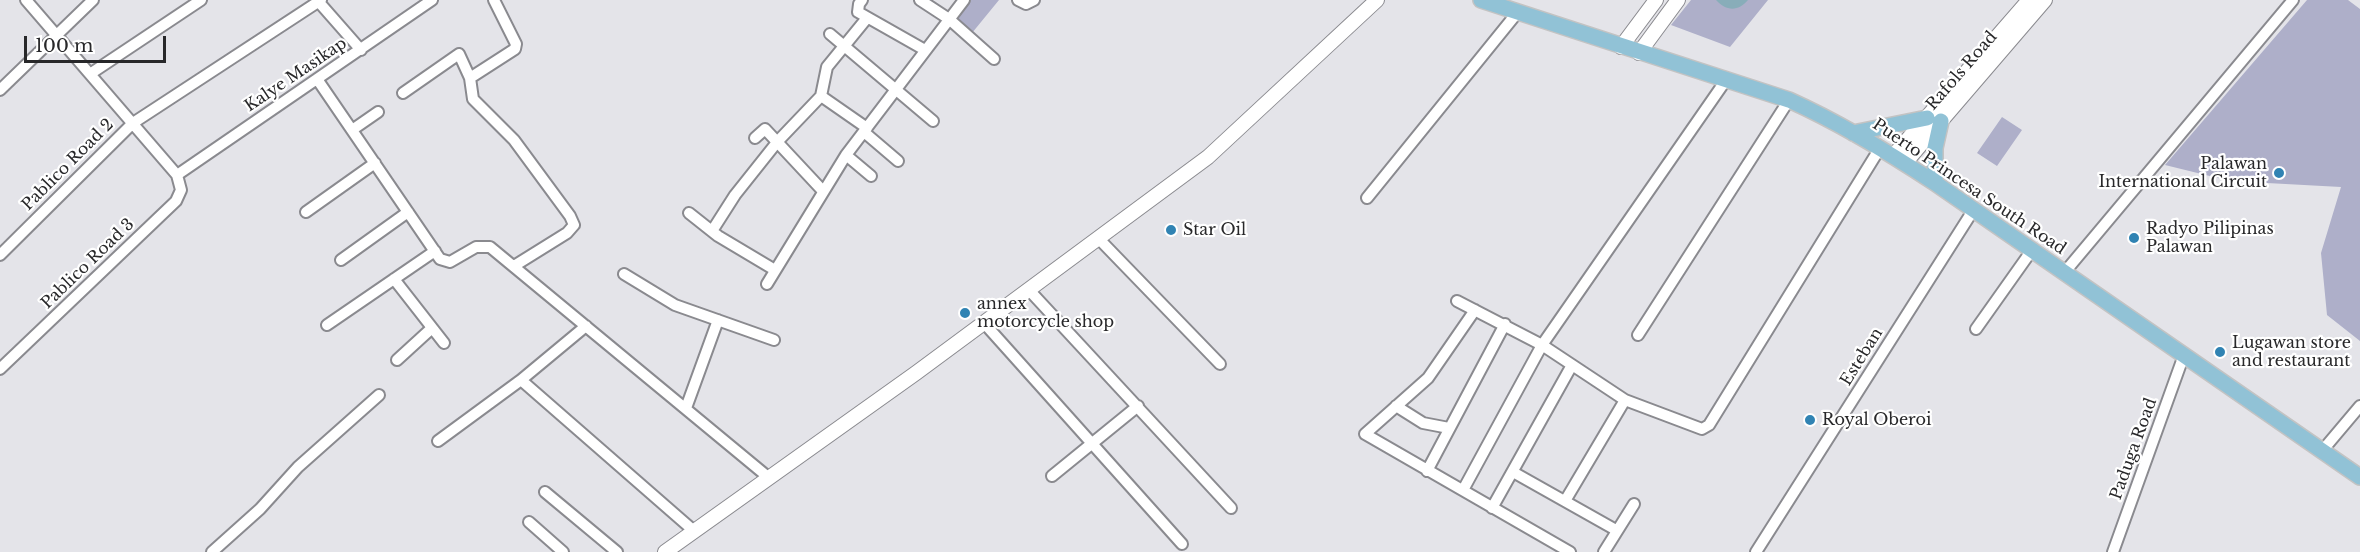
<!DOCTYPE html>
<html>
<head>
<meta charset="utf-8">
<style>
	body { margin:0 }
	#map { position:relative; width:2360px; height:552px; overflow:hidden; background:#e4e4e9; font-family:"Libre Baskerville",serif }
	canvas { display:block }
	.scale { position:absolute; left:24px; top:36px; width:142px; height:27px; box-sizing:border-box; border:3px solid #28282a; border-top:0; padding-left:8px; font-size:18px; line-height:21px; white-space:nowrap; color:#28282a; -webkit-text-stroke:4px #fff; paint-order:stroke }
</style>
</head>
<body>
<div id="map">
<canvas width="2360" height="552"></canvas>
<div class="scale">100 m</div>
</div>
<script>
const c = document.querySelector('canvas').getContext('2d');
c.lineJoin = 'round';
function fillPath(path, color) {
  c.fillStyle = color;
  c.fill(path, 'evenodd');
}
function trace(path, color, width, dash) {
  c.strokeStyle = color;
  c.lineWidth = width;
  c.lineCap = dash ? 'butt' : 'round';
  c.setLineDash(dash || []);
  c.stroke(path);
}
function drawText(font, color, halo, rows, align = 'center') {
  c.font = font + ' "Libre Baskerville",serif';
  c.lineWidth = 4.5;
  c.setLineDash([]);
  c.textBaseline = 'middle';
  c.strokeStyle = halo;
  c.fillStyle = color;
  for (const [text, x, y, turn = 0] of rows) {
    c.save();
    c.translate(x, y);
    c.rotate((+turn || 0) * Math.PI / 180);
    c.textAlign = isNaN(turn) ? turn : align;
    if (halo) c.strokeText(text, 0, 0);
    c.fillText(text, 0, 0);
    c.restore();
  }
}
fillPath(new Path2D(`
	M 971,0 L 999,0 L 972,33 L 955,20 Z
	M 1691,0 L 1768,0 L 1730,47 L 1671,25 Z
	M 2307,0 L 2348,0 L 2360,9 L 2360,341 L 2327,315 L 2321,253 L 2341,187 L 2230,181 L 2165,165 Z
	M 2002,117 L 2022,130 L 1997,166 L 1977,153 Z`), '#aeafc9');
fillPath(new Path2D(`
	M 1716,0 L 1748,0 C 1738,12 1726,11 1716,0 Z`), '#88adb9');
const street = new Path2D(`
	M 317,0 L 361,50
	M 862,0 L 859,4 L 858,12 L 925,50
	M 920,0 L 949,19 L 994,59
	M 1018,0 L 1026,4 L 1034,0
	M 830,34 L 933,121
	M 90,74 L 201,0
	M 470,78 L 515,49 L 516,44 L 494,0
	M 317,79 L 440,259 L 450,262 L 476,247 L 490,247 L 768,477
	M 0,90 L 93,0
	M 403,93 L 459,54 L 470,78 L 473,99 L 514,140 L 570,216 L 574,225 L 567,233 L 514,266
	M 821,96 L 867,128
	M 352,130 L 378,112
	M 864,132 L 898,161
	M 755,138 L 765,129 L 822,190
	M 846,155 L 871,176
	M 177,175 L 432,0
	M 1367,198 L 1517,13
	M 306,212 L 375,163
	M 689,213 L 718,236 L 775,270
	M 712,231 L 735,195 L 778,141 L 821,96 L 827,67 L 867,18
	M 1099,239 L 1220,364
	M 0,255 L 133,123 L 321,0
	M 341,260 L 408,212
	M 2064,273 L 2293,0
	M 624,274 L 675,305 L 774,340
	M 394,279 L 444,343
	M 767,284 L 846,155 L 964,0
	M 1029,290 L 1231,508
	M 1457,301 L 1542,345 L 1625,400 L 1702,429 L 1709,425 L 1880,148
	M 1475,310 L 1428,378 L 1365,434 L 1570,552
	M 984,323 L 1182,544
	M 327,325 L 435,251
	M 1976,329 L 2032,250
	M 1638,335 L 1789,100
	M 397,360 L 432,328
	M 0,369 L 176,201 L 181,190 L 177,175 L 26,0
	M 521,380 L 694,531
	M 1396,406 L 1423,423 L 1449,428
	M 686,408 L 718,320
	M 438,441 L 521,380 L 586,326
	M 2322,451 L 2360,406
	M 1427,471 L 1505,324
	M 1513,472 L 1616,530
	M 1052,476 L 1138,406
	M 1463,490 L 1542,345 L 1726,80
	M 545,492 L 617,552
	M 1565,501 L 1625,400
	M 1492,508 L 1572,365
	M 529,522 L 563,552
	M 212,552 L 260,509 L 298,467 L 379,395
	M 1604,552 L 1634,504
	M 1756,552 L 1974,209
	M 2113,552 L 2184,355`);
const secondary = new Path2D(`
	M 1621,47 L 1656,0
	M 1639,53 L 1678,0
	M 1893,156 L 2029,0
	M 1905,163 L 2045,0
	M 665,552 L 916,373 L 1208,157 L 1377,0`);
const primary = new Path2D(`
	M 1481,0 L 1789,100 C 1840,123 1888,152 1935,183 L 2360,477
	M 1853,133 L 1927,118
	M 1935,183 L 1935,148 L 1941,121`);
trace(street, '#8a8a8f', 14);
trace(secondary, '#8a8a8f', 16);
trace(primary, '#c3c3c3', 18);
trace(street, '#fff', 10);
trace(secondary, '#fff', 14);
trace(primary, '#91c2d6', 15);
for (const [x, y, r, color] of [
	[2279,173,6,"#3083b3"],
	[1171,230,6,"#3083b3"],
	[2134,238,6,"#3083b3"],
	[965,313,6,"#3083b3"],
	[2220,352,6,"#3083b3"],
	[1810,420,6,"#3083b3"]
]) {
  const dot = new Path2D();
  dot.arc(x, y, r, 0, 2 * Math.PI);
  c.fillStyle = color;
  c.fill(dot);
  trace(dot, '#fff', 2);
}
drawText('16px', '#28282a', '#fff', [
	["Rafols Road",1962,71,-49],
	["Kalye Masikap",296,75,-34],
	["Pablico Road 2",68,165,-45],
	["Puerto Princesa South Road",1969,187,34],
	["Pablico Road 3",88,264,-44],
	["Esteban",1862,357,-58],
	["Paduga Road",2134,449,-70]
]);
drawText('16px', '#28282a', '#fff', [
	["Palawan",2267,164,"right"],
	["International Circuit",2267,182,"right"],
	["Radyo Pilipinas",2146,229],
	["Palawan",2146,247],
	["Star Oil",1183,230],
	["annex",977,304],
	["motorcycle shop",977,322],
	["Lugawan store",2232,343],
	["and restaurant",2232,361],
	["Royal Oberoi",1822,420]
], 'left');
</script>
</body>
</html>
